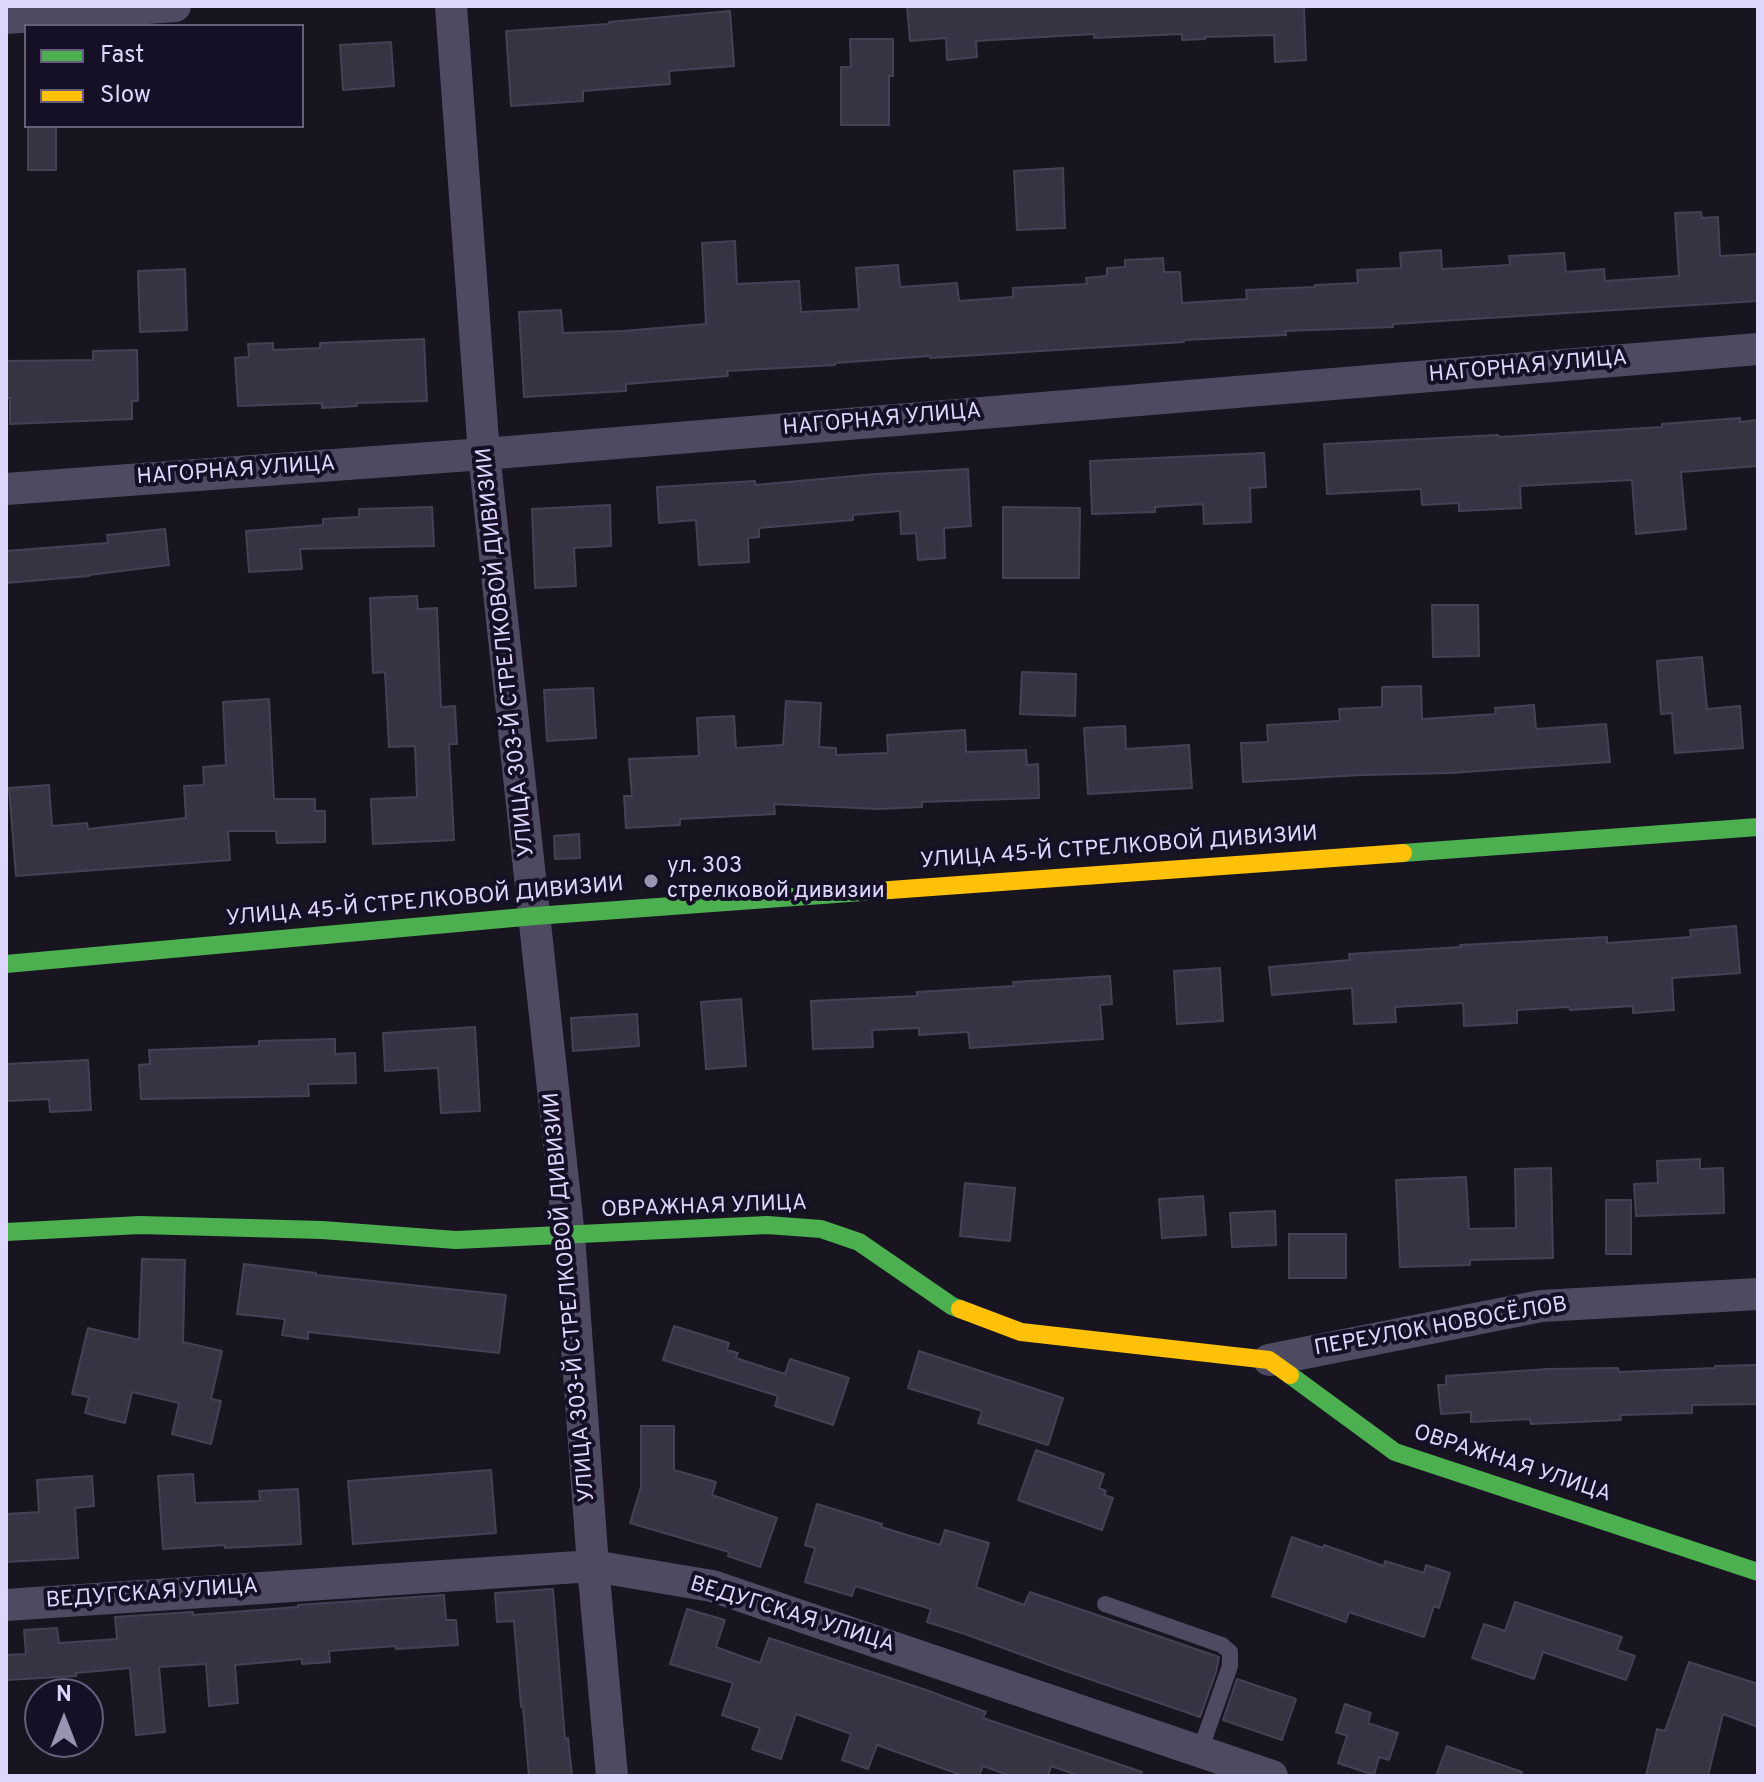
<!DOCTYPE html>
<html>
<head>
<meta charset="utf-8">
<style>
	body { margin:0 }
	#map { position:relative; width:1764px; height:1782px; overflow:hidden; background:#181521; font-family:Overpass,sans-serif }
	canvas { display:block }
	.frame { position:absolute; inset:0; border:8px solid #dfd6fe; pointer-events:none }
	.legend { position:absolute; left:24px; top:24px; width:280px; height:104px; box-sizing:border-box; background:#161026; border:2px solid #665f7c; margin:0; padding:10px 14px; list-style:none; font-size:24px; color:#dfd6fe }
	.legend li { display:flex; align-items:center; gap:16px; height:40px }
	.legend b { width:40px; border:2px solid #665f7c }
	.north { position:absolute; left:24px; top:1678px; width:80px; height:80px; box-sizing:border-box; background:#161026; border:2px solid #665f7c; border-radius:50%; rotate:0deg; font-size:22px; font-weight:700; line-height:32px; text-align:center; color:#dfd6fe }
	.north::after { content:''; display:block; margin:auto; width:28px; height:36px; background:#9992b1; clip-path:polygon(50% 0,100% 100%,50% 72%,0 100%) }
</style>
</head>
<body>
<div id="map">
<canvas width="1764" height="1782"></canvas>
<div class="frame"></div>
<ul class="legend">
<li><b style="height:10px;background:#4caf50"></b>Fast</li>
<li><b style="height:10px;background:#ffc107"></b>Slow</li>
</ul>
<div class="north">N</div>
</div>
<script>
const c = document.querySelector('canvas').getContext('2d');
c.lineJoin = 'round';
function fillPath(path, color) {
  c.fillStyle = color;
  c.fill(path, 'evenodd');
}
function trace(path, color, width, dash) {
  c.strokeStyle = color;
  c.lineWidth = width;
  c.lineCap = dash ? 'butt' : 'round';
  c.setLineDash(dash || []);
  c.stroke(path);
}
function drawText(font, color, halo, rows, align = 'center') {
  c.font = font + ' Overpass,sans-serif';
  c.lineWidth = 8;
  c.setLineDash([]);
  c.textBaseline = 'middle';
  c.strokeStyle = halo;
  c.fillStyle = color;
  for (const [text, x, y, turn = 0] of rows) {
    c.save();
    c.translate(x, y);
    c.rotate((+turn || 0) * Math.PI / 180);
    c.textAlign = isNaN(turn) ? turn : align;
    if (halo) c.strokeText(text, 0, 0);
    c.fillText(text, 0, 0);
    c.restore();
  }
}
const building = new Path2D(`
	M 907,6 L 1304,6 L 1306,60 L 1275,62 L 1274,35 L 1205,37 L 1205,39 L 1182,40 L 1182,34 L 1094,38 L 1094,34 L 976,41 L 977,57 L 947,60 L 946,38 L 910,41 Z
	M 730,11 L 734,66 L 669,71 L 670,84 L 583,91 L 583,101 L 511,106 L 506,31 L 609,24 L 609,22 Z
	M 850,39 L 893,39 L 893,76 L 889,76 L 889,125 L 841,125 L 841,67 L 851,67 Z
	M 391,42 L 394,86 L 343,90 L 340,45 Z
	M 28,126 L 56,126 L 56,170 L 28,170 Z
	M 1063,168 L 1065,228 L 1017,230 L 1014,171 Z
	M 1701,212 L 1702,218 L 1718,217 L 1720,256 L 1758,254 L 1758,301 L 1393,324 L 1393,327 L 1285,331 L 1286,335 L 1184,340 L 1184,342 L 930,358 L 930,356 L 835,363 L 835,365 L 727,371 L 728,376 L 626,384 L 626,391 L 524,397 L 519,312 L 561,310 L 563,333 L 623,331 L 706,324 L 702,243 L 735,241 L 737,284 L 799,281 L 801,312 L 859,309 L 856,268 L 898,265 L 900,287 L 957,283 L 959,301 L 1013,297 L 1013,288 L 1087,284 L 1086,278 L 1107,276 L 1107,268 L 1125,267 L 1125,260 L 1163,258 L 1164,272 L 1180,272 L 1182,303 L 1247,299 L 1246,290 L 1315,287 L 1315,285 L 1358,283 L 1357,270 L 1401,268 L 1400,253 L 1441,250 L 1442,269 L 1510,265 L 1509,256 L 1564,253 L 1566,272 L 1604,269 L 1605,281 L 1679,276 L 1675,213 Z
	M 185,269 L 187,330 L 140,332 L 138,271 Z
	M 424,339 L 427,401 L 356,403 L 357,406 L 322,408 L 322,403 L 238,406 L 235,358 L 249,357 L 248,344 L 273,343 L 273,350 L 320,348 L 320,343 Z
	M 137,350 L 138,401 L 132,401 L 132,419 L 10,424 L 10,398 L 6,398 L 6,361 L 93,360 L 93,351 Z
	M 1740,418 L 1740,422 L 1758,420 L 1758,466 L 1681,472 L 1686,529 L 1636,534 L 1632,480 L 1520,486 L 1521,508 L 1459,511 L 1459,503 L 1422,505 L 1421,489 L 1327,494 L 1324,444 L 1498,435 L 1499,437 L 1662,427 L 1662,424 Z
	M 1264,453 L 1266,487 L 1250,488 L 1251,522 L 1204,524 L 1203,504 L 1155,507 L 1155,512 L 1092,514 L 1090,461 Z
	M 968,469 L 971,526 L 944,528 L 945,558 L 918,560 L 916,533 L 901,534 L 900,511 L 853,515 L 853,520 L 759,528 L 759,537 L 748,538 L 749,562 L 699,565 L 696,520 L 659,523 L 657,487 L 755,481 L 755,485 L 876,474 Z
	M 610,505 L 611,546 L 574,548 L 576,586 L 535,588 L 532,509 Z
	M 432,507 L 434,546 L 300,549 L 302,569 L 249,572 L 246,531 L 323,525 L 323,519 L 359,517 L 359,509 Z
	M 1003,507 L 1080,508 L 1079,578 L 1003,578 Z
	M 165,529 L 169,565 L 89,575 L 89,576 L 6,583 L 6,551 L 108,543 L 107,535 Z
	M 417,596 L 418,609 L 437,608 L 441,707 L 455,706 L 457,744 L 449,744 L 454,840 L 373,844 L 371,799 L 417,797 L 415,746 L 389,747 L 385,672 L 373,673 L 370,598 Z
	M 1432,605 L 1478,605 L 1479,656 L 1433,657 Z
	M 1702,657 L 1707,709 L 1740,706 L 1743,748 L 1675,753 L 1672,713 L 1661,714 L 1657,661 Z
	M 1022,672 L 1076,674 L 1075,716 L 1020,714 Z
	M 1421,686 L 1422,719 L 1496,714 L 1495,708 L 1534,705 L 1536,729 L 1606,724 L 1610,762 L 1450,773 L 1361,775 L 1243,782 L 1241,743 L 1268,742 L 1267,725 L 1340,721 L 1339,709 L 1382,707 L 1382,687 Z
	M 593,688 L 596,738 L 547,741 L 544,690 Z
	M 269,699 L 274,799 L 315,799 L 315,811 L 325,811 L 325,842 L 277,843 L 276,831 L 228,831 L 230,860 L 16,876 L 9,788 L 49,785 L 52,826 L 87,823 L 88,829 L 186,818 L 184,786 L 204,785 L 203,767 L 226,765 L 223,702 Z
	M 786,701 L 821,703 L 819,747 L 836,748 L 836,755 L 888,753 L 887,735 L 965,730 L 966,752 L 1026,750 L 1027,765 L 1038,764 L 1039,798 L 922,802 L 922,807 L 879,809 L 774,804 L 775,814 L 680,819 L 680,825 L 626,828 L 624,796 L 632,796 L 629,759 L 699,756 L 697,718 L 734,716 L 736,748 L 783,745 Z
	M 1125,726 L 1126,749 L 1189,745 L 1192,788 L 1088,794 L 1084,728 Z
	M 579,834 L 580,858 L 555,859 L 554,836 Z
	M 1736,926 L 1740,973 L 1672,978 L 1674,1010 L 1633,1013 L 1633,1006 L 1570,1010 L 1569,1007 L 1517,1010 L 1517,1023 L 1464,1026 L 1463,1003 L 1395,1007 L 1396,1022 L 1354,1024 L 1352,988 L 1272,995 L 1269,967 L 1350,960 L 1349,954 L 1461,947 L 1460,945 L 1607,937 L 1607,943 L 1691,937 L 1690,930 Z
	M 1220,968 L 1223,1021 L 1177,1024 L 1174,971 Z
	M 1110,976 L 1112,1004 L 1100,1005 L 1103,1039 L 970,1048 L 968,1032 L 919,1035 L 919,1028 L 872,1030 L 873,1047 L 813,1049 L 811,1001 L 917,996 L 917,992 L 1014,986 L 1013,982 Z
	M 741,999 L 746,1066 L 706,1069 L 701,1002 Z
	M 637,1014 L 639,1046 L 573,1051 L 571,1018 Z
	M 475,1027 L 480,1111 L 441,1113 L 438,1068 L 385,1071 L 383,1033 Z
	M 335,1039 L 335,1054 L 355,1053 L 356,1083 L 308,1084 L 309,1096 L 141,1099 L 139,1065 L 150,1064 L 149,1050 L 259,1046 L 259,1041 Z
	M 88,1060 L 91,1110 L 50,1112 L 49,1099 L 6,1101 L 6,1064 Z
	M 1700,1159 L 1700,1169 L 1723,1168 L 1724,1213 L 1636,1216 L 1634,1184 L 1658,1183 L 1657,1161 Z
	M 1551,1168 L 1553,1258 L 1470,1260 L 1470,1265 L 1400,1267 L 1396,1180 L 1466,1177 L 1469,1229 L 1516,1228 L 1515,1169 Z
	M 965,1183 L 1015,1188 L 1010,1241 L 960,1236 Z
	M 1203,1196 L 1206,1235 L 1162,1238 L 1159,1199 Z
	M 1606,1200 L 1631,1200 L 1631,1254 L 1606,1254 Z
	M 1275,1211 L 1276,1245 L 1232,1247 L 1230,1213 Z
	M 1289,1234 L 1346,1234 L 1346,1278 L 1289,1278 Z
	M 142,1259 L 185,1260 L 183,1342 L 222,1351 L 211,1399 L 221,1401 L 211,1444 L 172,1434 L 179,1403 L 132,1392 L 125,1423 L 85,1413 L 89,1397 L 72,1394 L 88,1328 L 139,1340 Z
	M 244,1264 L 316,1273 L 316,1275 L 506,1295 L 499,1353 L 308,1332 L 308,1339 L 282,1335 L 285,1319 L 237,1314 Z
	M 674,1326 L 729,1343 L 727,1350 L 738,1353 L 736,1358 L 785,1374 L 790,1359 L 849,1378 L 833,1425 L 775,1406 L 778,1396 L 663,1360 Z
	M 919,1351 L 1063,1398 L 1048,1445 L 978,1423 L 982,1411 L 908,1388 Z
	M 1758,1365 L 1758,1404 L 1692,1405 L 1692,1413 L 1620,1415 L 1621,1420 L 1531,1424 L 1530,1419 L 1471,1422 L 1471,1412 L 1441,1414 L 1438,1385 L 1446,1385 L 1446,1376 L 1548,1369 L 1618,1368 L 1619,1372 L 1715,1368 L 1715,1366 Z
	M 641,1426 L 674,1426 L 674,1470 L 716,1482 L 712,1495 L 777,1518 L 760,1567 L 728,1556 L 729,1552 L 630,1523 L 641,1487 Z
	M 1036,1450 L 1104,1474 L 1099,1488 L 1106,1491 L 1104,1495 L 1113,1498 L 1102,1530 L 1018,1500 Z
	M 491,1470 L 496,1533 L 353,1544 L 348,1481 Z
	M 193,1474 L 195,1503 L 260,1501 L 259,1491 L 298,1489 L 301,1544 L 225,1548 L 225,1545 L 163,1549 L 158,1476 Z
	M 92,1476 L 94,1506 L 75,1508 L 78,1558 L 6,1562 L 6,1514 L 39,1512 L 37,1480 Z
	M 817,1504 L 882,1524 L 881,1527 L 940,1545 L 945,1530 L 989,1543 L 976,1587 L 1024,1605 L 1030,1592 L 1219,1657 L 1216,1672 L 1200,1717 L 1063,1670 L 965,1634 L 927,1622 L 931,1609 L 855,1586 L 852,1596 L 805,1582 L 815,1548 L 805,1545 Z
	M 1292,1537 L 1323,1548 L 1324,1545 L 1384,1566 L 1385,1561 L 1424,1573 L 1426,1565 L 1450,1573 L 1439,1608 L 1434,1606 L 1424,1637 L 1349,1612 L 1346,1622 L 1272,1596 Z
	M 553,1589 L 565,1739 L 568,1738 L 572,1776 L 529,1776 L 523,1707 L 521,1707 L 514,1621 L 497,1622 L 495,1593 Z
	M 444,1595 L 446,1620 L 456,1620 L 458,1645 L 396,1649 L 396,1646 L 329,1651 L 330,1662 L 302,1664 L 302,1659 L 235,1665 L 238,1703 L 209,1706 L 206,1664 L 159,1667 L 165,1732 L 136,1735 L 130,1668 L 76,1673 L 76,1676 L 6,1680 L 6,1655 L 26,1654 L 24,1630 L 57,1628 L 59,1643 L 117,1639 L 115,1617 L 193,1612 L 193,1615 L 298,1607 L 298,1605 Z
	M 1515,1602 L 1622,1637 L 1617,1650 L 1635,1656 L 1626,1680 L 1543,1652 L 1534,1679 L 1472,1658 L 1484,1624 L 1505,1631 Z
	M 687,1609 L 725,1620 L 716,1647 L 760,1663 L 769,1638 L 926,1690 L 986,1712 L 983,1718 L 1142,1772 L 1141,1776 L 1080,1776 L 1051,1766 L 1048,1776 L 1011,1776 L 983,1766 L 979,1776 L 964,1776 L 877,1745 L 868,1769 L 842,1760 L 851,1734 L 796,1714 L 781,1759 L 752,1749 L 760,1728 L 722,1715 L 733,1683 L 670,1664 Z
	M 1689,1662 L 1758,1684 L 1758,1727 L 1723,1714 L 1708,1776 L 1646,1776 L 1657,1729 L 1665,1731 Z
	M 1237,1679 L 1296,1699 L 1282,1740 L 1223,1720 Z
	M 1345,1704 L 1371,1713 L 1368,1723 L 1398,1733 L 1389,1760 L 1379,1757 L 1374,1775 L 1338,1763 L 1347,1736 L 1336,1732 Z
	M 1447,1746 L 1522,1772 L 1521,1776 L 1436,1776 Z`);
fillPath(building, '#383343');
trace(building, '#464054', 2);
trace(new Path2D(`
	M 1105,1604 L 1222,1645 L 1230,1652 L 1230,1666 L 1200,1751`), '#4e4a62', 16);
trace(new Path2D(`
	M 451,6 L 484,454 L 569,1236 L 593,1566 L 612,1776
	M 6,18 L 175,6
	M 6,489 L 484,454 L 1758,349
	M 1269,1360 L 1541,1306 L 1758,1294
	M 6,1605 L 593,1566 L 712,1586 L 1272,1776`), '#4e4a62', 32);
trace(new Path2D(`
	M 1403,853 L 1758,827
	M 6,964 L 535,916 L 890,890
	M 6,1232 L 140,1225 L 322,1230 L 456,1240 L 767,1225 L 821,1229 L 859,1242 L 952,1306 L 960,1309
	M 1290,1375 L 1395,1452 L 1758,1572`), '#4caf50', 18);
trace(new Path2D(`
	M 890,890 L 1403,853
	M 960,1309 L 1021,1332 L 1269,1360 L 1290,1375`), '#ffc107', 18);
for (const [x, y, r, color] of [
	[651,881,8,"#9992b1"]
]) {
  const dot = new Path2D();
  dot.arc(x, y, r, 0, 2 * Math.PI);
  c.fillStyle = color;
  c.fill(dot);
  trace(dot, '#161026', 3);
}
drawText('22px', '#dfd6fe', '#161026', [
	["НАГОРНАЯ УЛИЦА",1528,368,-5],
	["НАГОРНАЯ УЛИЦА",882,421,-5],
	["НАГОРНАЯ УЛИЦА",236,472,-4],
	["УЛИЦА 303-Й СТРЕЛКОВОЙ ДИВИЗИИ",507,652,-96],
	["УЛИЦА 45-Й СТРЕЛКОВОЙ ДИВИЗИИ",1119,849,-4],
	["УЛИЦА 45-Й СТРЕЛКОВОЙ ДИВИЗИИ",425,903,-5],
	["ОВРАЖНАЯ УЛИЦА",704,1208,-2],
	["УЛИЦА 303-Й СТРЕЛКОВОЙ ДИВИЗИИ",571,1297,-95],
	["ПЕРЕУЛОК НОВОСЁЛОВ",1441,1328,-10],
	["ОВРАЖНАЯ УЛИЦА",1512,1465,18],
	["ВЕДУГСКАЯ УЛИЦА",152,1595,-4],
	["ВЕДУГСКАЯ УЛИЦА",792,1616,17]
]);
drawText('22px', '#dfd6fe', '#161026', [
	["ул. 303",667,868],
	["стрелковой дивизии",667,893]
], 'left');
</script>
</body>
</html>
